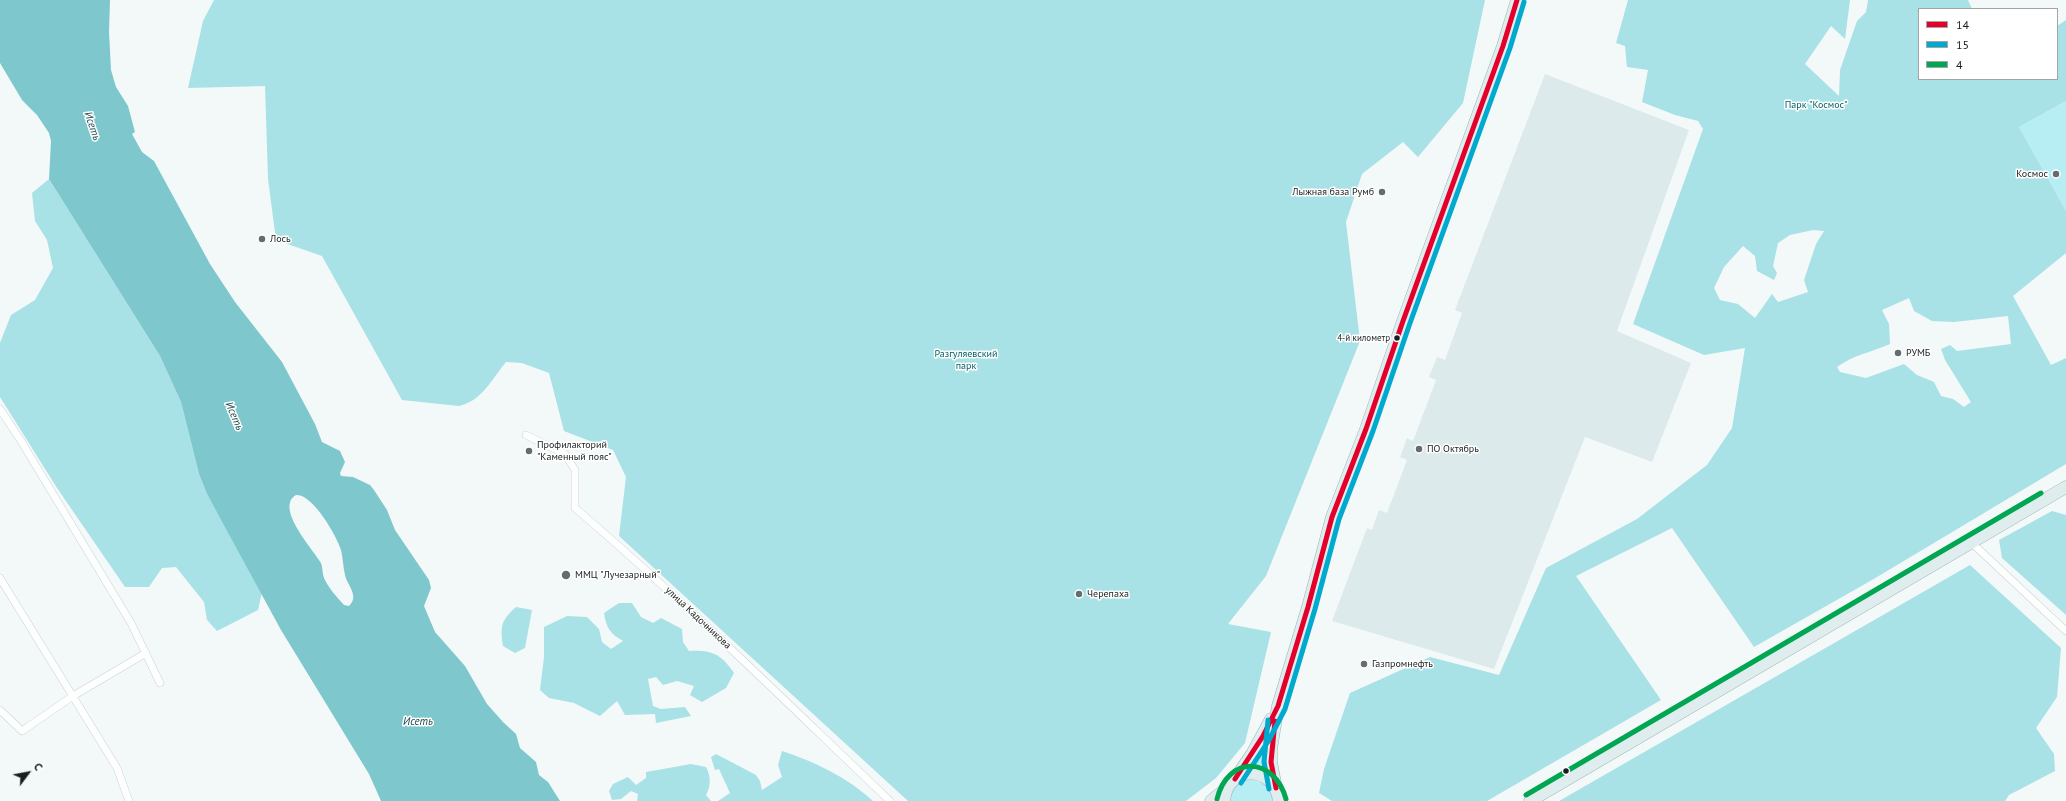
<!DOCTYPE html>
<html>
<head>
<meta charset="utf-8">
<style>
	body { margin:0 }
	#map { position:relative; width:2066px; height:801px; overflow:hidden; background:#f3f9f9; font-family:"PT Sans",sans-serif }
	canvas { display:block }
	.legend { position:absolute; left:1918px; top:8px; width:140px; height:72px; box-sizing:border-box; background:#fff; border:1px solid #a3a5a5; margin:0; padding:5px 7px; list-style:none; font-size:12px; color:#1a1e1f }
	.legend li { display:flex; align-items:center; gap:8px; height:20px }
	.legend b { width:20px; border:1px solid #a3a5a5 }
	.north { position:absolute; left:8px; top:753px; width:40px; height:40px; -webkit-text-stroke:3px #fff; paint-order:stroke; rotate:58deg; font-size:11px; font-weight:700; line-height:16px; text-align:center; color:#1a1e1f }
	.north::after { content:''; display:block; margin:auto; width:14px; height:18px; background:#1a1e1f; clip-path:polygon(50% 0,100% 100%,50% 72%,0 100%) }
</style>
</head>
<body>
<div id="map">
<canvas width="2066" height="801"></canvas>
<ul class="legend">
<li><b style="height:5px;background:#e4002b"></b>14</li>
<li><b style="height:5px;background:#00a9ce"></b>15</li>
<li><b style="height:5px;background:#00a651"></b>4</li>
</ul>
<div class="north">С</div>
</div>
<script>
const c = document.querySelector('canvas').getContext('2d');
c.lineJoin = 'round';
function fillPath(path, color) {
  c.fillStyle = color;
  c.fill(path, 'evenodd');
}
function trace(path, color, width, dash) {
  c.strokeStyle = color;
  c.lineWidth = width;
  c.lineCap = dash ? 'butt' : 'round';
  c.setLineDash(dash || []);
  c.stroke(path);
}
function drawText(font, color, halo, rows, align = 'center') {
  c.font = font + ' "PT Sans",sans-serif';
  c.lineWidth = 3;
  c.setLineDash([]);
  c.textBaseline = 'middle';
  c.strokeStyle = halo;
  c.fillStyle = color;
  for (const [text, x, y, turn = 0] of rows) {
    c.save();
    c.translate(x, y);
    c.rotate((+turn || 0) * Math.PI / 180);
    c.textAlign = isNaN(turn) ? turn : align;
    if (halo) c.strokeText(text, 0, 0);
    c.fillText(text, 0, 0);
    c.restore();
  }
}
fillPath(new Path2D(`
	M 1545,74 L 1689,130 L 1617,331 L 1691,363 L 1652,462 L 1585,437 L 1494,669 L 1332,621 L 1367,528 L 1372,530 L 1379,510 L 1387,513 L 1407,460 L 1400,457 L 1407,438 L 1413,441 L 1436,380 L 1429,377 L 1437,357 L 1445,360 L 1462,313 L 1455,310 Z`), '#ddeaeb');
fillPath(new Path2D(`
	M 2066,101 L 2066,211 L 2019,127 Z
	M 1265,746 L 1264,754 L 1266,770 L 1252,766 Z
	M 1248,779 C 1263,782 1270,785 1273,801 L 1230,801 C 1232,789 1236,783 1248,779 Z`), '#b6eef4');
fillPath(new Path2D(`
	M 214,0 L 1485,0 L 1463,103 L 1418,157 L 1403,142 L 1362,174 L 1346,222 L 1360,341 L 1266,576 L 1228,624 L 1271,632 L 1245,743 L 1216,778 L 1186,801 L 908,801 L 619,536 L 626,477 L 613,450 L 564,431 L 549,373 L 522,363 L 506,362 C 492,379 482,401 459,406 L 402,400 L 322,256 L 276,240 L 268,179 L 265,86 L 188,88 L 203,21 Z
	M 1628,0 L 1850,0 L 1845,39 L 1831,26 L 1805,64 L 1839,96 L 1840,70 L 1857,21 L 1866,12 L 1868,0 L 1968,0 L 1972,9 L 1919,9 L 1919,79 L 2057,79 L 2057,26 L 2066,20 L 2066,101 L 2019,127 L 2066,211 L 2066,253 L 2013,296 L 2051,365 L 2066,358 L 2066,464 L 1872,580 L 1754,647 L 1672,528 L 1576,576 L 1661,700 L 1487,801 L 1332,801 L 1319,793 L 1324,769 L 1350,693 L 1430,657 L 1499,675 L 1546,568 L 1637,519 L 1707,465 L 1732,428 L 1745,348 L 1704,355 L 1633,324 L 1703,129 L 1698,121 L 1675,115 L 1642,102 L 1648,70 L 1627,67 L 1625,46 L 1616,43 ZM 1813,230 L 1824,231 L 1816,244 L 1804,280 L 1808,292 L 1778,302 L 1772,294 L 1755,318 L 1738,304 L 1720,300 L 1714,288 L 1724,267 L 1743,246 L 1755,256 L 1757,271 L 1774,280 L 1777,273 L 1773,266 L 1778,243 L 1790,235 ZM 1909,298 L 1914,311 L 1932,321 L 1954,322 L 2008,316 L 2011,344 L 1957,351 L 1950,345 L 1941,349 L 1945,360 L 1971,402 L 1964,407 L 1953,399 L 1941,396 L 1934,382 L 1917,375 L 1904,364 L 1866,378 L 1840,372 L 1837,367 C 1853,355 1872,352 1890,344 L 1889,324 L 1882,310 Z
	M 49,179 L 160,356 L 181,402 L 199,474 L 207,494 L 262,592 L 258,610 L 217,631 L 207,620 L 204,602 L 176,567 L 162,568 L 149,587 L 125,587 L 57,488 L 0,397 L 0,343 L 11,315 L 35,300 L 53,268 L 47,240 L 35,221 L 32,193 Z
	M 2052,511 L 2066,515 L 2066,615 L 2002,558 L 1999,540 Z
	M 1970,565 L 2061,648 L 2057,697 L 2036,728 L 2054,754 L 2055,771 L 2009,795 L 2005,801 L 1559,801 Z
	M 619,603 L 632,603 L 641,617 L 653,623 L 661,618 L 682,629 L 683,642 L 689,651 C 712,650 721,654 734,673 L 726,688 L 702,702 L 690,695 L 694,686 L 677,681 L 663,685 L 656,677 L 648,679 L 653,706 L 661,709 L 685,707 L 691,716 L 656,723 L 655,714 L 625,715 L 617,701 L 600,716 L 574,703 L 549,698 L 540,690 L 544,657 L 544,627 L 567,616 L 587,617 L 599,629 L 602,642 L 611,649 L 623,641 C 610,634 606,627 604,613 Z
	M 516,607 L 532,610 L 525,648 L 515,653 L 503,646 C 500,627 501,620 516,607 Z
	M 782,751 C 815,762 847,777 873,801 L 718,801 L 730,793 L 719,769 L 715,770 L 711,757 L 716,754 L 756,775 L 760,781 L 762,790 L 782,777 L 778,765 Z
	M 691,764 L 706,767 C 711,776 711,786 706,795 L 711,801 L 637,801 L 638,794 L 631,791 L 621,799 L 612,800 L 609,791 L 613,784 L 628,777 L 636,785 L 646,778 L 646,772 Z`), '#a8e1e6');
fillPath(new Path2D(`
	M 0,0 L 110,0 L 109,32 L 111,70 L 116,87 L 128,106 L 135,132 L 132,134 L 142,152 L 154,161 L 210,264 L 235,302 L 282,362 L 315,424 L 322,442 L 340,451 L 345,462 L 340,473 L 341,476 L 353,477 L 370,485 L 374,490 L 387,510 L 395,530 L 429,580 L 431,588 L 424,606 L 435,632 L 465,666 L 487,704 L 503,722 L 516,734 L 520,748 L 536,762 L 539,775 L 548,782 L 560,801 L 381,801 L 369,774 L 281,630 L 207,494 L 199,474 L 181,402 L 160,356 L 49,179 L 51,141 L 49,133 L 37,115 L 22,100 L 0,63 ZM 296,495 C 312,493 337,536 341,550 C 343,558 343,567 345,575 C 347,585 360,596 349,606 L 344,605 C 337,597 329,589 324,578 C 322,573 323,568 321,563 C 314,550 274,508 296,495 Z`), '#7ec7cd');
const minor = new Path2D(`
	M 0,409 L 21,441 L 131,623 L 160,683
	M 526,435 L 565,454 L 575,470 L 575,508 C 684,601 786,702 890,801
	M 1972,543 L 2066,631
	M 0,578 L 117,768 L 129,801
	M 0,710 L 22,731 L 73,696 L 146,653`);
const primary = new Path2D(`
	M 1235,779 L 1252,754 L 1271,719
	M 1276,788 L 1271,762 L 1271,749 L 1278,706 L 1308,607 L 1332,517 L 1366,429 L 1403,321 L 1503,46 L 1517,0
	M 1211,801 L 1227,788
	M 1224,801 C 1227,764 1275,765 1279,801
	M 1530,801 L 2066,487`);
trace(minor, '#ccd1d1', 8);
trace(primary, '#9ab3b4', 13);
trace(minor, '#fdfefe', 7);
trace(primary, '#dfedee', 12);
trace(new Path2D(`
	M 1275,721 L 1271,762 L 1276,788
	M 1235,779 L 1263,736 L 1278,706 L 1308,607 L 1332,517 L 1366,429 L 1403,321 L 1503,46 L 1517,0`), '#e4002b', 5);
trace(new Path2D(`
	M 1268,720 L 1264,762 L 1269,789
	M 1241,783 L 1269,740 L 1285,709 L 1315,609 L 1339,519 L 1373,431 L 1410,323 L 1510,48 L 1524,2`), '#00a9ce', 5);
trace(new Path2D(`
	M 1526,795 L 2041,493
	M 1217,799 C 1228,755 1274,756 1286,799`), '#00a651', 5);
for (const [x, y, r, color] of [
	[2056,174,4,"#666b6b"],
	[1382,192,4,"#666b6b"],
	[262,239,4,"#666b6b"],
	[1397,338,3.5,"#1a1e1f"],
	[1898,353,4,"#666b6b"],
	[1419,449,4,"#666b6b"],
	[529,451,4,"#666b6b"],
	[566,575,5,"#666b6b"],
	[1079,594,4,"#666b6b"],
	[1364,664,4,"#666b6b"],
	[1566,771,3.5,"#1a1e1f"]
]) {
  const dot = new Path2D();
  dot.arc(x, y, r, 0, 2 * Math.PI);
  c.fillStyle = color;
  c.fill(dot);
  trace(dot, '#fff', 1.5);
}
drawText('9px', '#1a1e1f', '#fff', [
	["4-й километр",1390,338]
], 'right');
drawText('10px', '#025e64', '#fff', [
	["Парк \"Космос\"",1816,105],
	["Разгуляевский",966,354],
	["парк",966,366]
]);
drawText('10px', '#1a1e1f', '#fff', [
	["Космос",2048,174,"right"],
	["Лыжная база Румб",1374,192,"right"],
	["Лось",270,239],
	["РУМБ",1906,353],
	["Профилакторий",537,445],
	["\"Каменный пояс\"",537,457],
	["ПО Октябрь",1427,449],
	["ММЦ \"Лучезарный\"",575,575],
	["Черепаха",1087,594],
	["Газпромнефть",1372,664]
], 'left');
drawText('10px', '#1a1e1f', '#fff', [
	["улица Кадочникова",698,618,43]
]);
drawText('italic 11px', '#19474b', '#fff', [
	["Исеть",92,126,71],
	["Исеть",234,416,67],
	["Исеть",418,722]
]);
</script>
</body>
</html>
